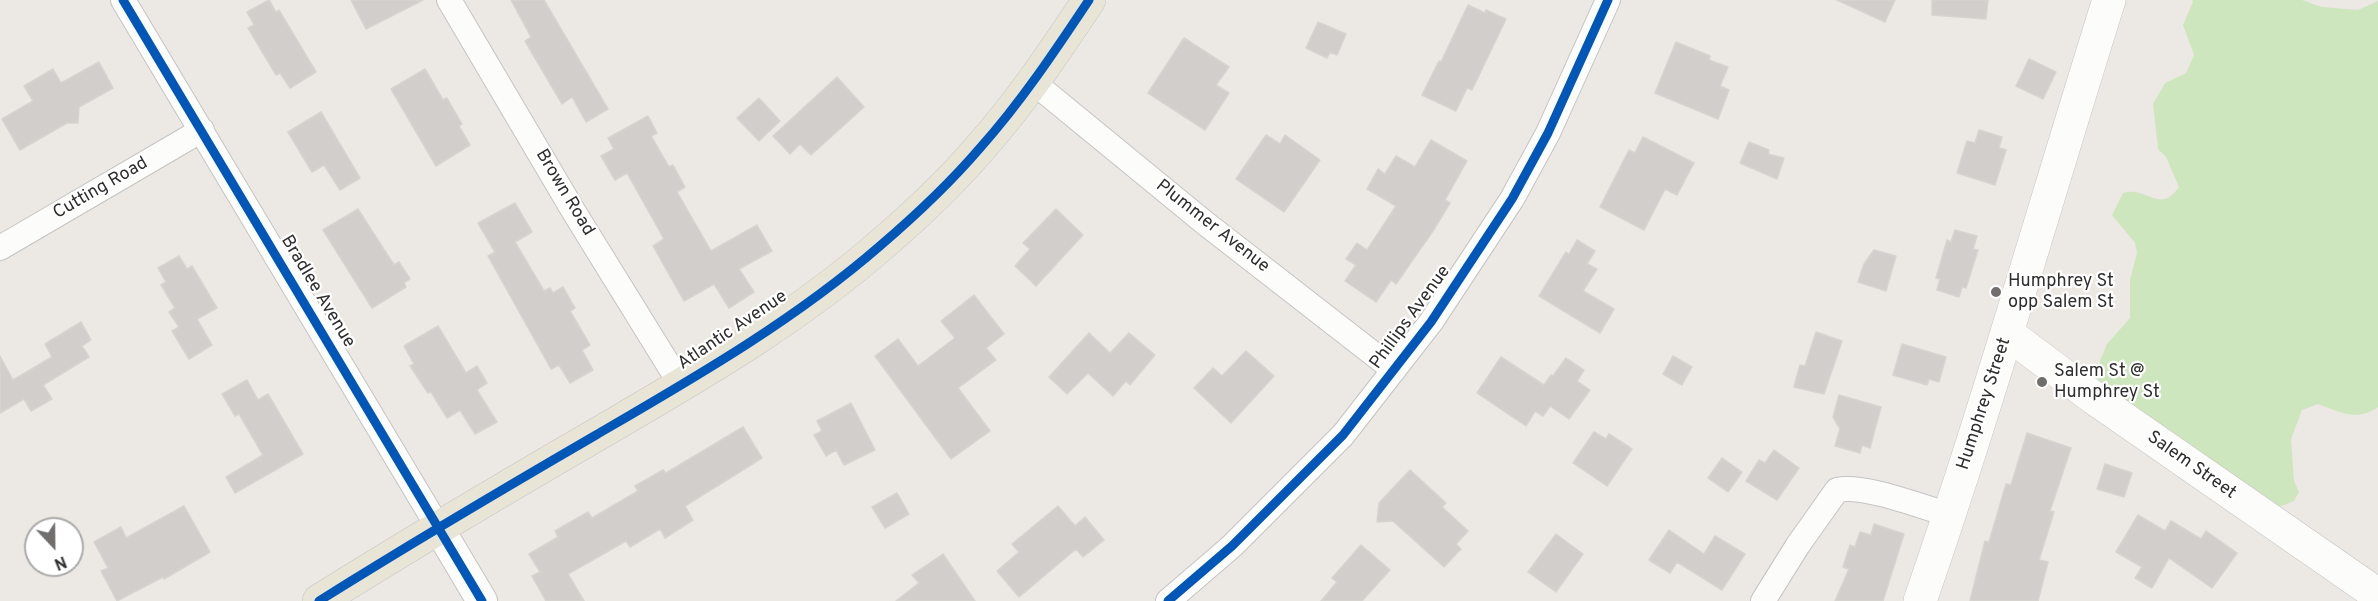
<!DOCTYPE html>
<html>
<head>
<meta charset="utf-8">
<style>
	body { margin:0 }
	#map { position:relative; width:2378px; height:601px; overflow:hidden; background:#ece8e4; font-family:Overpass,sans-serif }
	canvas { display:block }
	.north { position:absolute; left:24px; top:517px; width:60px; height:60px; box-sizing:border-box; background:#fff; border:2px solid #ababab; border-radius:50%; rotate:158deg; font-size:16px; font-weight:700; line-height:24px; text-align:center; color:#2e2e2e }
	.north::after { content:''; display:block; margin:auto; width:21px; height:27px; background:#706f6e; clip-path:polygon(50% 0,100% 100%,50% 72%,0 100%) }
</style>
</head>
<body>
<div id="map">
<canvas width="2378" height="601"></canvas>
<div class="north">N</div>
</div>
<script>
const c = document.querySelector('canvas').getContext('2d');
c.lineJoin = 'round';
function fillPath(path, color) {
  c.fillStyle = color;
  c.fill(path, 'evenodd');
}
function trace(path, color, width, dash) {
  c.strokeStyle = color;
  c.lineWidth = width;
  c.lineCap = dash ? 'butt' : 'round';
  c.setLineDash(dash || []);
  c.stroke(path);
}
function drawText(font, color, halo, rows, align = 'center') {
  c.font = font + ' Overpass,sans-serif';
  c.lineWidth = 4.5;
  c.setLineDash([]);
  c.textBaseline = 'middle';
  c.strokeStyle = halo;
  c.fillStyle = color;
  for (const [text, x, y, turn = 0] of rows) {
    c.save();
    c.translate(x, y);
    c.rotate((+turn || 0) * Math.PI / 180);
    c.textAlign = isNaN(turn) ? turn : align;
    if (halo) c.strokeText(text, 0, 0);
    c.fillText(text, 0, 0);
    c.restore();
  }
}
fillPath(new Path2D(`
	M 2192,0 L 2302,0 L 2322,7 L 2358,10 L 2378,1 L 2378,407 C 2357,422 2340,412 2318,404 L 2302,410 L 2291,439 L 2294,481 L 2299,492 L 2294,501 L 2276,508 L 2107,391 L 2098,379 L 2100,361 L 2107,344 L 2130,318 L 2130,280 L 2137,253 L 2135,243 L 2112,215 L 2123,193 C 2148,186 2159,215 2179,187 L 2166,157 L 2158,149 L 2153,104 L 2165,83 L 2186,73 L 2194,55 L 2183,25 L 2193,2 Z`), '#cee6be');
const building = new Path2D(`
	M 269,0 L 276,12 L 279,10 L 316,72 L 290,88 L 280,73 L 276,75 L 248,28 L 254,25 L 247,12 Z
	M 351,0 L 423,0 L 366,29 Z
	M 511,0 L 544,0 L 608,109 L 586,122 L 572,97 L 562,104 L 525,41 L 531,37 Z
	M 1837,0 L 1895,0 L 1885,22 Z
	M 1932,0 L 1988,0 L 1986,19 L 1932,15 Z
	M 1468,5 L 1485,13 L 1486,10 L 1506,19 L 1472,90 L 1467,88 L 1456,111 L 1422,95 L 1439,61 L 1441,62 Z
	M 1318,22 L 1346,34 L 1337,55 L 1330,52 L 1327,58 L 1306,48 Z
	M 1184,38 L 1229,67 L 1216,85 L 1229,93 L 1205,130 L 1148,93 Z
	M 1676,42 L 1710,56 L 1709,60 L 1728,67 L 1720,86 L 1729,90 L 1718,119 L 1655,93 Z
	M 2029,59 L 2056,72 L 2043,99 L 2016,86 Z
	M 99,62 L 113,88 L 79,107 L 78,123 L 67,123 L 20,150 L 2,119 L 33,101 L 24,86 L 53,69 L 61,83 Z
	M 425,69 L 443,100 L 447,98 L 462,124 L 459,126 L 470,145 L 436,166 L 391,89 Z
	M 837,77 L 864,107 L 811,155 L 800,144 L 790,154 L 773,136 Z
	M 759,98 L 780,121 L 759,141 L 737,118 Z
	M 321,112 L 360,178 L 340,190 L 324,165 L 312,172 L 288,132 Z
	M 648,116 L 657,133 L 651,136 L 669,167 L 673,165 L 685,187 L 677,192 L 711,251 L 757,225 L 772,251 L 739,269 L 754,292 L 729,308 L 714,284 L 684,301 L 653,246 L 664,239 L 627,173 L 615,180 L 601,156 L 614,149 L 608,138 Z
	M 1979,130 L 2002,137 L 1999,148 L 2006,150 L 1995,185 L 1957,173 L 1967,141 L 1975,143 Z
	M 1266,135 L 1280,144 L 1285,135 L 1320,160 L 1284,212 L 1236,179 Z
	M 1643,137 L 1694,163 L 1677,195 L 1665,189 L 1644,230 L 1600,207 L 1629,150 L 1635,153 Z
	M 1431,140 L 1467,161 L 1445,200 L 1450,203 L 1433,231 L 1396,284 L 1391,280 L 1376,302 L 1345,281 L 1356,265 L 1346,259 L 1357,243 L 1367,250 L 1396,206 L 1367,189 L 1378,169 L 1385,174 L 1396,156 L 1415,167 Z
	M 1749,142 L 1769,150 L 1768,154 L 1784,158 L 1777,179 L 1740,163 Z
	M 515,203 L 532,232 L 515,242 L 544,291 L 550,288 L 553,293 L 563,287 L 575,308 L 570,311 L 590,345 L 582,350 L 593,370 L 570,383 L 559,365 L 551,369 L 488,256 L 495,252 L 478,223 Z
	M 358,209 L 394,265 L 399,262 L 410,279 L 404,283 L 406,287 L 372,308 L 323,230 Z
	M 1056,209 L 1083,235 L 1036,286 L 1015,266 L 1030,249 L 1023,243 Z
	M 1955,230 L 1977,236 L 1973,249 L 1978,250 L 1966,288 L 1962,287 L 1959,297 L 1937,290 L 1940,279 L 1936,278 L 1947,240 L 1951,242 Z
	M 1577,240 L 1595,251 L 1587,264 L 1597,269 L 1583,291 L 1614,309 L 1600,333 L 1539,296 L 1566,252 L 1569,254 Z
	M 1874,250 L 1896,256 L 1886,291 L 1858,282 L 1864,264 Z
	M 179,256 L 187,269 L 192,266 L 217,308 L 197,319 L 212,345 L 189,359 L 172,331 L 179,327 L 169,312 L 175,308 L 161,285 L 166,282 L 158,268 Z
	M 974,295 L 1004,334 L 986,348 L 996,360 L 958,388 L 990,431 L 951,459 L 875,356 L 898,339 L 918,366 L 955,338 L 941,321 Z
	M 81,322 L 91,340 L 82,346 L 89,357 L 43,385 L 52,399 L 31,411 L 24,399 L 0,413 L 0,356 L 13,380 L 52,357 L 45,344 Z
	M 438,326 L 466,373 L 477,366 L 487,383 L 477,390 L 497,422 L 475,434 L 460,410 L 447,418 L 431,392 L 428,393 L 410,366 L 414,364 L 404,346 Z
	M 1816,332 L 1842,341 L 1824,394 L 1794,387 L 1800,365 L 1805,366 Z
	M 1089,333 L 1110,353 L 1129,333 L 1155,355 L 1130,385 L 1126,381 L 1113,396 L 1088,373 L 1067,394 L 1049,377 Z
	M 1902,344 L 1946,357 L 1939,382 L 1929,379 L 1927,385 L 1893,375 Z
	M 1246,351 L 1274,376 L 1231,423 L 1194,388 L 1213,368 L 1222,376 Z
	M 1673,356 L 1692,367 L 1682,385 L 1663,374 Z
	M 1501,357 L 1544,385 L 1551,375 L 1553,376 L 1566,358 L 1584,370 L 1577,381 L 1590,390 L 1569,419 L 1550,406 L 1543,416 L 1535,411 L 1526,426 L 1477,393 Z
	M 247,380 L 258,400 L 268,394 L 303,454 L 235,493 L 226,477 L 263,455 L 239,414 L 235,416 L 222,394 Z
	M 1839,395 L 1881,407 L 1870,448 L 1862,445 L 1860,453 L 1835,446 L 1840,429 L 1833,417 Z
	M 851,403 L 875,450 L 844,465 L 836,450 L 826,456 L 814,435 L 822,431 L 817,421 Z
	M 743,427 L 762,458 L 685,506 L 693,520 L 665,538 L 660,529 L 630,547 L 626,541 L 568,574 L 584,601 L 546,601 L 532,576 L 540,572 L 529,554 L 558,537 L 555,531 L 588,512 L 592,518 L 638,491 L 635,486 L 663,470 L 666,473 Z
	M 1594,432 L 1606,439 L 1609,434 L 1632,449 L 1607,486 L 1573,463 Z
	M 2027,433 L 2071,448 L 2050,511 L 2054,512 L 2039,560 L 2048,562 L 2038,601 L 1970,601 L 1985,541 L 1989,542 L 2006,484 L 2011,485 Z
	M 1774,450 L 1799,468 L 1777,500 L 1746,481 L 1759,460 L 1765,463 Z
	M 1722,458 L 1742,472 L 1728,492 L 1708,478 Z
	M 2105,464 L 2132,473 L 2124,497 L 2097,489 Z
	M 1410,470 L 1446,503 L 1442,507 L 1468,531 L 1456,544 L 1461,549 L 1444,567 L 1393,521 L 1377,522 L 1379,503 Z
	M 897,493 L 909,514 L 885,528 L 872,507 Z
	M 184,506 L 210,552 L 164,579 L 163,577 L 117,601 L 101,571 L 108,568 L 94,542 L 121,527 L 126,538 Z
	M 1058,506 L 1075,526 L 1085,517 L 1104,540 L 1083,557 L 1076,549 L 1019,597 L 997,571 L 1019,552 L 1012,544 Z
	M 2138,515 L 2165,531 L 2171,521 L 2201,539 L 2206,531 L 2237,553 L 2212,588 L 2169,558 L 2152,588 L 2135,578 L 2142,567 L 2116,552 Z
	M 1874,524 L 1904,534 L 1883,601 L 1835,601 L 1849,569 L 1843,567 L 1850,545 L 1855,547 L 1860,532 L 1871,535 Z
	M 1669,530 L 1704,554 L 1715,536 L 1745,554 L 1722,590 L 1677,562 L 1670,573 L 1649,560 Z
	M 1556,534 L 1583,554 L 1556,592 L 1528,572 Z
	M 1361,545 L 1390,570 L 1362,601 L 1321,601 L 1337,582 L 1332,578 Z
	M 943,554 L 975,601 L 896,601 L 919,583 L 912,575 Z`);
fillPath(building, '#d1cecb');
trace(building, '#d7d4d0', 1.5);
const minor = new Path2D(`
	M 123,0 L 438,527
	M 449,0 L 574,212 L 681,385
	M 1033,82 L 1205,223 L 1394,370
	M 0,248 L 202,130
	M 1168,601 L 1232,546 L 1343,435 L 1431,322 L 1512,199 L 1548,133 L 1608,0
	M 1763,601 L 1798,545 L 1837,490 C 1864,484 1922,507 1950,515`);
const tertiary = new Path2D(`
	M 438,527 L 482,601`);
const secondary = new Path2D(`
	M 2007,333 L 2094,398 L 2378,595
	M 1920,601 C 1989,402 2046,200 2109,0`);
const primary = new Path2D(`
	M 319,601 C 410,544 503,489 596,435 C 694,378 795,320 881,245 C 916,215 950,183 980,148 C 1021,102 1055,51 1089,0`);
trace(minor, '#c5c4c5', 26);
trace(tertiary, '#c5c4c5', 32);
trace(secondary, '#c5c4c5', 34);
trace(primary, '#c6c5c4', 34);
trace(minor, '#fcfcfb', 24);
trace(tertiary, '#fcfcfb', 30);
trace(secondary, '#fcfcfb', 33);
trace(primary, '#e8e4d6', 33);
trace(new Path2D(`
	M 123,0 L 482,601
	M 319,601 C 410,544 503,489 596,435 C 694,378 795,320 881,245 C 916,215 950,183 980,148 C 1021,102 1055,51 1089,0
	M 1168,601 L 1232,546 L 1343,435 L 1431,322 L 1512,199 L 1548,133 L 1608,0`), '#0057b8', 9);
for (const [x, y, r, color] of [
	[1996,292,6,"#706f6e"],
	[2042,382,6,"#706f6e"]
]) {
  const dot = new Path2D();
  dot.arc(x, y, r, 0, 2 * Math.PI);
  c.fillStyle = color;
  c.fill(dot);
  trace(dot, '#fff', 2);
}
drawText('18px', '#2e2e2e', '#fff', [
	["Cutting Road",101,189,-30],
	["Brown Road",564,193,59],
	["Plummer Avenue",1212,227,38],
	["Bradlee Avenue",317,292,59],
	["Phillips Avenue",1411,318,-54],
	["Atlantic Avenue",733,331,-34],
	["Humphrey Street",1985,404,-72],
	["Salem Street",2191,466,35]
]);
drawText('18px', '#2e2e2e', '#fff', [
	["Humphrey St",2008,282],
	["opp Salem St",2008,303],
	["Salem St @",2054,372],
	["Humphrey St",2054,393]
], 'left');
</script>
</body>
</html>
